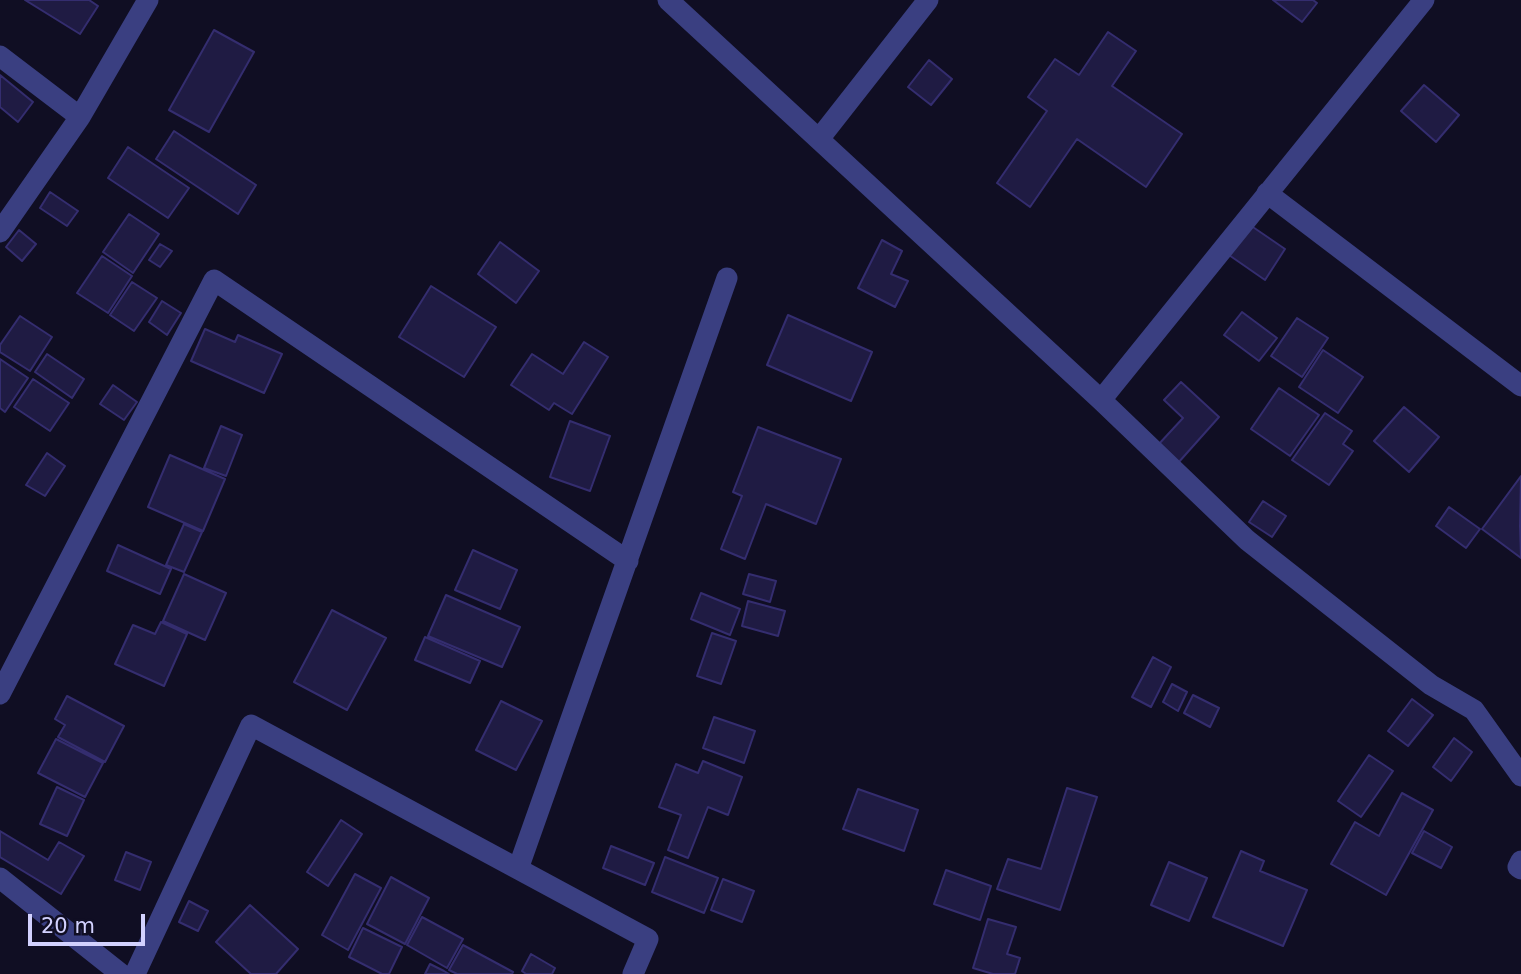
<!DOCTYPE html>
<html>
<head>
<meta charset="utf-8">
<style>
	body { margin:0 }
	#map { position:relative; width:1521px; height:974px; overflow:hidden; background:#100e23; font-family:"DejaVu Sans",sans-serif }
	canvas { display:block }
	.scale { position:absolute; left:28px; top:914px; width:117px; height:32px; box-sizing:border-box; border:4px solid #d2d1fe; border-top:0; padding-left:9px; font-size:21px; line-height:24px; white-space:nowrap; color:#d2d1fe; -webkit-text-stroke:5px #100e23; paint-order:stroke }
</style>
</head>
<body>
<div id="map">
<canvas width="1521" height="974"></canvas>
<div class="scale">20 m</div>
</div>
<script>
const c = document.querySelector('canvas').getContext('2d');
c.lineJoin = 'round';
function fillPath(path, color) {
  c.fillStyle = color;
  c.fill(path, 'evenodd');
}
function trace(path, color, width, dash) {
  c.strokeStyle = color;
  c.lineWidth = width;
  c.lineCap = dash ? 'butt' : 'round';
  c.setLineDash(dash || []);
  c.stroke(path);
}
const building = new Path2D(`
	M 25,0 L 89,0 L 98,6 L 80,34 Z
	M 1273,0 L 1313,0 L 1317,3 L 1302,22 Z
	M 214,30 L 254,52 L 209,132 L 169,110 Z
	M 1108,32 L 1136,51 L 1112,86 L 1182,134 L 1146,187 L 1077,139 L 1030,207 L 997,183 L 1047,111 L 1028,97 L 1055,59 L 1079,75 Z
	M 929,60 L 952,79 L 931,105 L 908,87 Z
	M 0,75 L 33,102 L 18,122 L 0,107 Z
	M 1424,85 L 1459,115 L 1436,142 L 1401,111 Z
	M 174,131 L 256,185 L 238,214 L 156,159 Z
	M 128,147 L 189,188 L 168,218 L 108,178 Z
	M 50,192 L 78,211 L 67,226 L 40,208 Z
	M 129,214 L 159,234 L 133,273 L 103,252 Z
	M 1247,223 L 1285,249 L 1265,280 L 1226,253 Z
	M 19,230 L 36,244 L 22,261 L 6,247 Z
	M 882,240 L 902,251 L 891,274 L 908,281 L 895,307 L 858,288 Z
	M 500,242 L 539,271 L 516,303 L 478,274 Z
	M 160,244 L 172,251 L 160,267 L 149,260 Z
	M 102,256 L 132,276 L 108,313 L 77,293 Z
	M 132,282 L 157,298 L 134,331 L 110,315 Z
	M 431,286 L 496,327 L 464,377 L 399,337 Z
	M 162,301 L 181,313 L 167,335 L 149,322 Z
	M 1242,312 L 1277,338 L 1259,361 L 1224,335 Z
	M 788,315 L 872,352 L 851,401 L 767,365 Z
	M 20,316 L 52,337 L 30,371 L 0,352 L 0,345 Z
	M 1297,318 L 1328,338 L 1302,377 L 1271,356 Z
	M 205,329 L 235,342 L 238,335 L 282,354 L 264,393 L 191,361 Z
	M 584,342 L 608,357 L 572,414 L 554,403 L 549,410 L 511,385 L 532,354 L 563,374 Z
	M 1323,350 L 1363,377 L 1338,413 L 1299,387 Z
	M 47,354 L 84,379 L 72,398 L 35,372 Z
	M 0,359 L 28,378 L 5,412 L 0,408 Z
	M 33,379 L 69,403 L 50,431 L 14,407 Z
	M 1181,382 L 1219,417 L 1178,463 L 1158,445 L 1183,418 L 1164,400 Z
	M 113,385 L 137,402 L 124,420 L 100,404 Z
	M 1279,388 L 1319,415 L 1290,456 L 1251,429 Z
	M 1404,407 L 1439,437 L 1409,472 L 1374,441 Z
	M 1325,413 L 1352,431 L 1343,444 L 1353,451 L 1329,485 L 1292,460 Z
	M 570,421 L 610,436 L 590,491 L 550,477 Z
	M 221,426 L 242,435 L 226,476 L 204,468 Z
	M 758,427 L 841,459 L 816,524 L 766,504 L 745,559 L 721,549 L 742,496 L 733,492 Z
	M 47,453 L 65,466 L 45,496 L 26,485 Z
	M 170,455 L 225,479 L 203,531 L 148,507 Z
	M 1521,476 L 1520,526 L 1521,558 L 1482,529 Z
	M 1263,501 L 1286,516 L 1272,537 L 1249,522 Z
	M 1449,507 L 1480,529 L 1466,548 L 1436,526 Z
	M 184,524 L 202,532 L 184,572 L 166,565 Z
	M 118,545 L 171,569 L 160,594 L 107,571 Z
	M 473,550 L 517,570 L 500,609 L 455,590 Z
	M 184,574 L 226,593 L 205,640 L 163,621 Z
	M 749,574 L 776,581 L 770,602 L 743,594 Z
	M 701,593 L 740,609 L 730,635 L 691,619 Z
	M 446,595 L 520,627 L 502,667 L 428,636 Z
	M 748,601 L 785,611 L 778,636 L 742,626 Z
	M 332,610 L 386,638 L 347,710 L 294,682 Z
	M 161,622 L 187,634 L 164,686 L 115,664 L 133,625 L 155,634 Z
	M 712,633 L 736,641 L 721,684 L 697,676 Z
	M 425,637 L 480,661 L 470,683 L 415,660 Z
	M 1153,657 L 1171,667 L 1151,707 L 1132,697 Z
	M 1172,684 L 1187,692 L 1178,711 L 1163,702 Z
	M 1193,695 L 1219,708 L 1210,727 L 1184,713 Z
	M 67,696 L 124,726 L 105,762 L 58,737 L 65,725 L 55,719 Z
	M 1412,699 L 1433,715 L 1408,746 L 1388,731 Z
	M 501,701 L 542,721 L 516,770 L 476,750 Z
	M 714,717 L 755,731 L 744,763 L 703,748 Z
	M 1454,738 L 1472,752 L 1451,781 L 1433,767 Z
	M 56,739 L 103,763 L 85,797 L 38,773 Z
	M 1369,755 L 1393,771 L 1361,817 L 1338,801 Z
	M 703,761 L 742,777 L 728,815 L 708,807 L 688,858 L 668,850 L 681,815 L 659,807 L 676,764 L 698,773 Z
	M 57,787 L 84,800 L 67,836 L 40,824 Z
	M 1067,788 L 1097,797 L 1060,910 L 997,889 L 1008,859 L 1041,869 Z
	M 858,789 L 918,810 L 904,851 L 843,829 Z
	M 1402,793 L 1433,810 L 1386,895 L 1331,864 L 1355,822 L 1379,836 Z
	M 341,820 L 362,834 L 328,886 L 307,872 Z
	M 0,831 L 48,860 L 59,842 L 84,856 L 61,894 L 0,857 Z
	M 1424,831 L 1452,847 L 1441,868 L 1412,853 Z
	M 611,846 L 654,863 L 645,885 L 603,868 Z
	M 1241,851 L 1264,861 L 1260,871 L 1307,890 L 1283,946 L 1213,917 Z
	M 126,852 L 151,862 L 140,890 L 115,880 Z
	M 665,857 L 718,878 L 704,913 L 652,892 Z
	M 1169,862 L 1207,878 L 1189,921 L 1151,905 Z
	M 946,870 L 991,886 L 980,920 L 934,904 Z
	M 355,874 L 381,888 L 348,950 L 322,935 Z
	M 391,877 L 429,898 L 405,944 L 367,924 Z
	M 723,879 L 754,891 L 742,922 L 711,910 Z
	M 189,901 L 208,911 L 198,931 L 179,922 Z
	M 250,905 L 298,949 L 276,974 L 251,974 L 216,942 Z
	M 422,917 L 463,939 L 447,968 L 407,945 Z
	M 988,919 L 1016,927 L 1007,954 L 1020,958 L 1015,974 L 993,974 L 973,968 Z
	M 363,928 L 402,947 L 389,974 L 382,974 L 349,957 Z
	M 463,945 L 513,972 L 512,974 L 457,974 L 449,970 Z
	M 531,954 L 555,968 L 552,974 L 526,974 L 522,971 Z
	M 430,964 L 444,971 L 449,974 L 425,974 Z`);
fillPath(building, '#1f1b43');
trace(building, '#342d6f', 2);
trace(new Path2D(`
	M 668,0 L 1101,400 L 1247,540 L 1431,685 L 1474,710 L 1521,776
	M 0,56 L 80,117
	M 819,139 L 928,0
	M 1267,193 L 1521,386
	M 0,232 L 80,117 L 148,0
	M 1101,400 L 1424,0
	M 0,694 L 214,280 L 628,561
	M 1521,861 L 1518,867 L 1521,869
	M 518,869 L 727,278
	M 0,878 L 121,974
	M 135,974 L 251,725 L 648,939 L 633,974`), '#3a3f81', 21);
</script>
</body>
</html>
